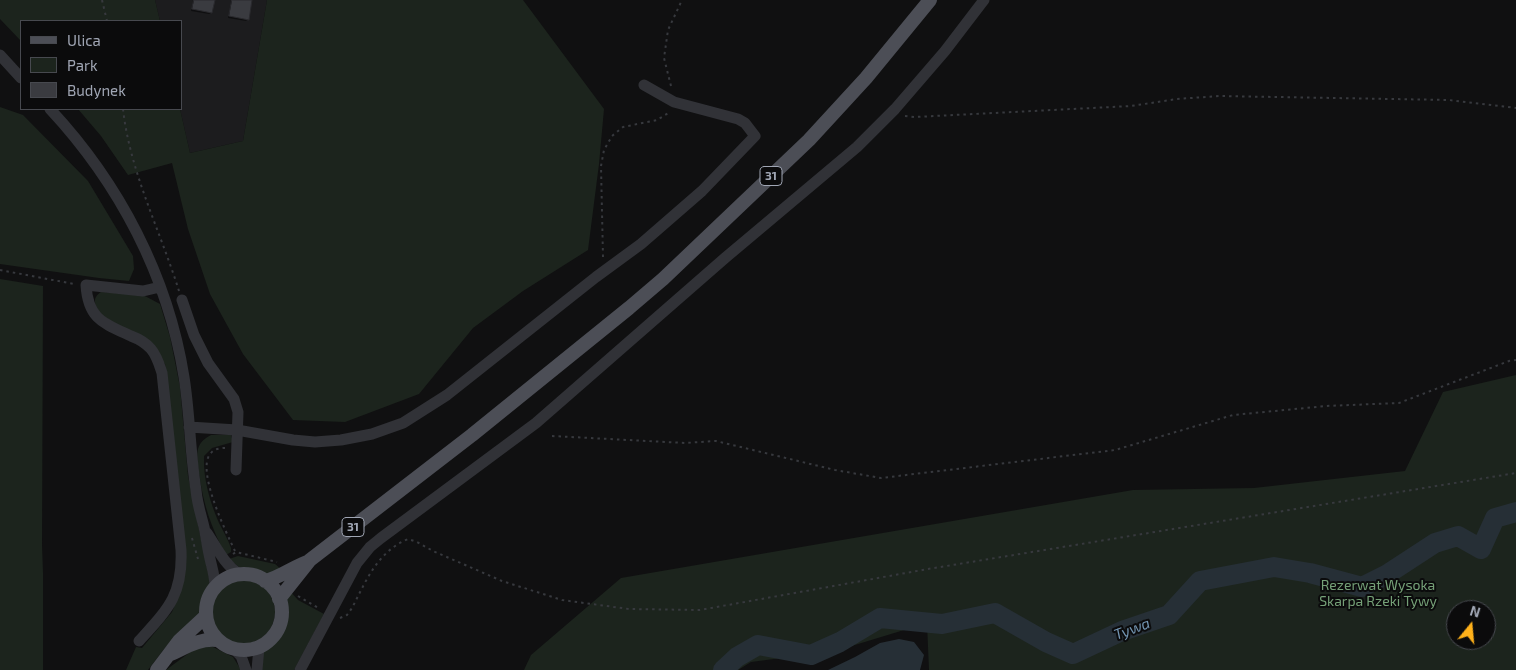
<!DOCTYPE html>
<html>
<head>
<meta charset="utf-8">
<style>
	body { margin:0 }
	#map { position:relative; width:1516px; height:670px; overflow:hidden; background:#101011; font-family:"Exo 2",sans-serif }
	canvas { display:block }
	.legend { position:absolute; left:20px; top:20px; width:162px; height:90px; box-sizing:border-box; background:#0b0b0c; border:1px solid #47494f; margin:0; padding:6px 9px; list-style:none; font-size:15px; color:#a0a6b4 }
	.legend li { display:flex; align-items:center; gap:10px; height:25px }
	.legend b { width:25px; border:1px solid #47494f }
	.north { position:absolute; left:1446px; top:600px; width:50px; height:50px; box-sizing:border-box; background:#0b0b0c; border:1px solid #47494f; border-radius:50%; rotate:17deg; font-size:14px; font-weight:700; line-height:20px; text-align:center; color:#a0a6b4 }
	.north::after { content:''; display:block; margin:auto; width:18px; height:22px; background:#ffb11a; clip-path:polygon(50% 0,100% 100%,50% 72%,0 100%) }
</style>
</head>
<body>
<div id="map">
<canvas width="1516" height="670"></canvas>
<ul class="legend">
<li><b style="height:6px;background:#4c4e56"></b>Ulica</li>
<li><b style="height:14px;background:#1c241d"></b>Park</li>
<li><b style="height:14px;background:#3a3b40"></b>Budynek</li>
</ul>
<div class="north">N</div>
</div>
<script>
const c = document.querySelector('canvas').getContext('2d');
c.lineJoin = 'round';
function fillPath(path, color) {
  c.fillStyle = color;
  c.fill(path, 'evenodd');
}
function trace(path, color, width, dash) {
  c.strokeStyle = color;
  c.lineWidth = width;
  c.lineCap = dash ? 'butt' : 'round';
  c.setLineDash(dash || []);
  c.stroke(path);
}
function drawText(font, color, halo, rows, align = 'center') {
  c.font = font + ' "Exo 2",sans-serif';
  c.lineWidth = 4;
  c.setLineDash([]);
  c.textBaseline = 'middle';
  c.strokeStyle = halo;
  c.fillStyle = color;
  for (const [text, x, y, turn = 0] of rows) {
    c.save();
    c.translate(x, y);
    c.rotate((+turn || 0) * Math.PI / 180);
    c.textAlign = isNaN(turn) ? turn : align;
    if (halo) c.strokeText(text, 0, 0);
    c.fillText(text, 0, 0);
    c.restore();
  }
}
fillPath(new Path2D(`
	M 155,0 L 267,0 L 243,141 L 190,153 L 180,109 L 181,109 L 181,21 L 160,21 Z`), '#1c1c1e');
fillPath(new Path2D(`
	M 0,0 L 155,0 L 160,21 L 21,21 L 21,41 L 0,19 Z
	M 267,0 L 523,0 L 604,109 L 599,164 L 588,250 L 523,291 L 473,328 L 419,394 L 345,422 L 293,420 L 243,354 L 210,294 L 188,229 L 172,163 L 128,175 L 101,136 L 78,109 L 180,109 L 190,153 L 243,141 Z
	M 0,107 L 23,115 L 88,181 L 133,256 L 134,269 L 129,281 L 99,278 L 0,264 Z
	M 0,279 L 43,286 L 42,545 L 43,573 L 43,670 L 0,670 Z
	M 101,292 L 143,295 L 160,304 L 170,337 L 180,387 L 188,476 L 210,582 L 203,600 L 200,613 L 164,649 L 148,670 L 126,670 L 136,647 L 142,648 L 172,612 L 181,589 L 165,364 L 98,312 C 95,303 92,298 101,292 Z
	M 1516,375 L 1516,670 L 929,670 L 927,623 L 822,655 L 812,654 L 751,662 L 738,670 L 524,670 L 531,655 L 621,578 L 1133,490 L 1254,488 L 1405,471 L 1443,392 ZM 1456,610 L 1486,610 L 1486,640 L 1456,640 Z
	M 211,435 L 231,435 L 233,442 L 212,448 L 204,456 C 203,479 210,502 219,523 C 223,531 228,539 231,548 L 231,552 L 226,555 C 211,528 203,503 199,473 C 198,465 196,456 198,449 C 200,442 205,438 211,435 Z
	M 238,556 L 275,564 L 281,569 L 268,575 L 263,574 L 239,567 L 229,559 Z
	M211 612a32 32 0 1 1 64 0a32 32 0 1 1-64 0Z
	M 290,591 L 298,600 L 324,614 L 294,670 L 262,670 C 262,665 262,659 263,654 C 267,645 279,640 283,629 C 288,616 283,602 290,591 Z
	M 211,646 L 233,657 L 241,670 L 166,670 L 197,647 Z`), '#1c241d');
fillPath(new Path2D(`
	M 899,639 L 914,642 L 924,655 L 920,670 L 828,670 L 855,657 L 880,643 Z`), '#262f36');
fillPath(new Path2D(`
	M 193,0 L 213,0 L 211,13 L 209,14 L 191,11 Z
	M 231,0 L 251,0 L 248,19 L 246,21 L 228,18 Z`), '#0007');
trace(new Path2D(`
	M 723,670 L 737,657 L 758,645 L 811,655 L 840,642 L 880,618 L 942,624 L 995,613 L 1046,642 L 1073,654 L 1122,631 L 1169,615 L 1200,581 L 1274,567 L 1310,573 L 1362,587 L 1386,575 L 1435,543 L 1458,536 L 1481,549 L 1495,518 L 1516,512`), '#262f36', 20);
const building = new Path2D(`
	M 194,0 L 215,0 L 212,13 L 192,9 Z
	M 232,0 L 252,0 L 249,20 L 229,16 Z`);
fillPath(building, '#3a3b40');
trace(building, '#2a2a2e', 1);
trace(new Path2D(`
	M 102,0 L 107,21
	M 671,86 L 664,58 L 668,30 L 682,0
	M 123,109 C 130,172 160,230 179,291
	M 905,116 L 915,117 L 1131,106 L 1177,99 L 1219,96 L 1449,100 L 1516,108
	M 603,257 L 601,166 L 604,150 L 612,136 L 623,127 L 657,120 L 670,112
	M 0,270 L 74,284
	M 552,436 L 685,443 L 716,441 L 835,470 L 881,478 L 1115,450 L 1233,415 L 1326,406 L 1399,403 L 1509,361 L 1516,360
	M 225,448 C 220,448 214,449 211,453 C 195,469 227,534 235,551
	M 192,538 L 198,559
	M 233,554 L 236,552 L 277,562
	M 298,596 L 320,609
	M 340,618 L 347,615 L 352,608 C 366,581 377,552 408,539 L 417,542 L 433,551 L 502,581 L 562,600 L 629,609 L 700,610 L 928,569 L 1516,473`), '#37393e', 2, [2.5, 4]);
trace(new Path2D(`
	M 0,55 L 21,78
	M 50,109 C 119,183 168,276 184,377 C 190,414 190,453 196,490 C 197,503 201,515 204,527 C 206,536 207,545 209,554 C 211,565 215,575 215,587
	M 182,300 L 194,335 L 208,363 L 234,399 L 238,412 L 236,470
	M 189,427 L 237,430 L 293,440 L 315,442 L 341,440 L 372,434 L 403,423 L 447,395 L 596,277 L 641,244 L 702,191 L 755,136 L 745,123 L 738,119 L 674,102 L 644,85
	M 207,533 C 217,548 224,564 239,574
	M 139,641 C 168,609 183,595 181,550 L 162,373 C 159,364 157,356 151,349 C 145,342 139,339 131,336 C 103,323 88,319 86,285 L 143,291 L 160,287
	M 234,649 L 241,656 L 246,670
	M 257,670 L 259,647
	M 300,670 L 357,563 L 370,547 L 381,538 L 536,423 L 725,258 L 857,147 L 895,109 L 945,51 L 984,0`), '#313237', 11);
trace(new Path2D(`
	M206 612a38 38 0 1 1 76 0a38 38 0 1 1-76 0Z
	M 265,581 C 279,578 293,567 307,562
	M 279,599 L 310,560 L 472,435 L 629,308 L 663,279 L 809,140 L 866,78 L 930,0
	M 171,654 C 186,647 200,638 217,640
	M 157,670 L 179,641 L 206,616`), '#4c4e56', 14);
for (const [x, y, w] of [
	[771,176,22],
	[353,527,22]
]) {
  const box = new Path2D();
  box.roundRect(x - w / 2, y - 9.5, w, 19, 4);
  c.fillStyle = '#0b0b0c';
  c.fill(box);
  trace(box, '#a0a6b4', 1);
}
drawText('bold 12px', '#a0a6b4', null, [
	["31",771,176],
	["31",353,527]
]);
drawText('14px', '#75a077', '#0b0b0c', [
	["Rezerwat Wysoka",1378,585],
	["Skarpa Rzeki Tywy",1378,601]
]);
drawText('italic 15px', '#7395b2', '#0b0b0c', [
	["Tywa",1132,629,-20]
]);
</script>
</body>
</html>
